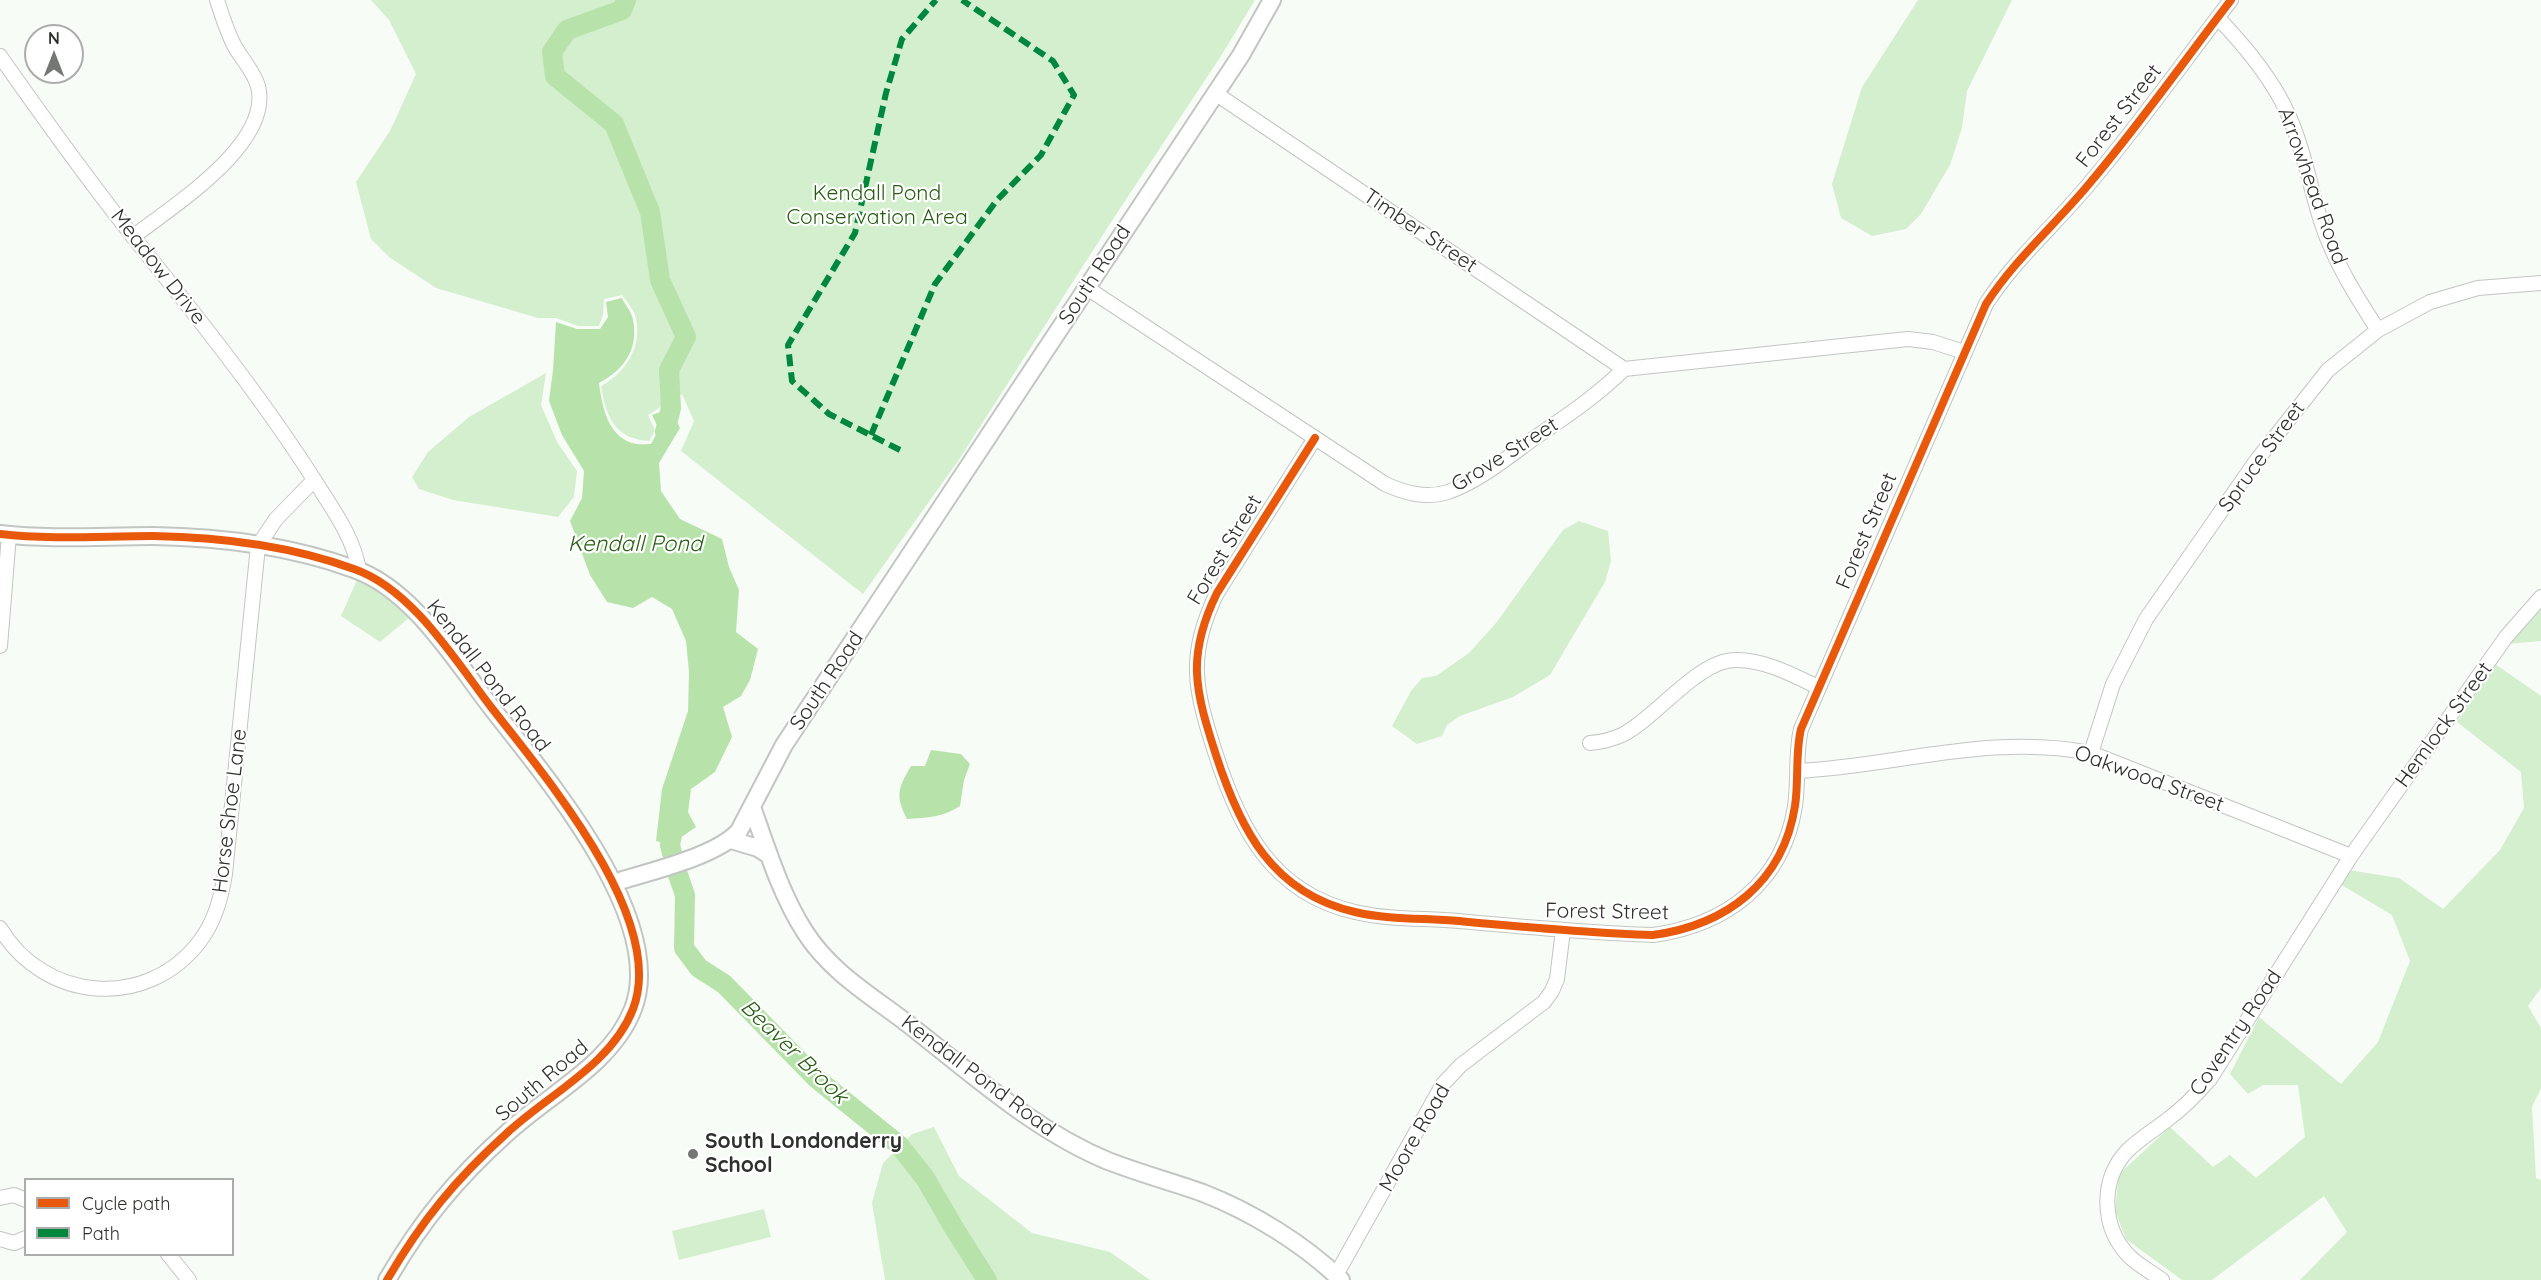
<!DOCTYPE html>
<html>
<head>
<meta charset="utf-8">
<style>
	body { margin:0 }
	#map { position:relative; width:2541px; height:1280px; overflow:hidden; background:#f7fcf7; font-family:Quicksand,sans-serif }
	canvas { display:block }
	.legend { position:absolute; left:24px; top:1178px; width:210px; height:78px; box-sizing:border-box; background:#fff; border:2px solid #abacab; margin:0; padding:8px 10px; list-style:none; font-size:18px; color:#2d302c }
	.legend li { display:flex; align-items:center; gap:12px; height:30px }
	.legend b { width:30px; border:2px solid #abacab }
	.north { position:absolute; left:24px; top:24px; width:60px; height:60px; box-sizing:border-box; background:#fff; border:2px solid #abacab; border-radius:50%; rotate:0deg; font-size:16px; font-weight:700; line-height:24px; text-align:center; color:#2d302c }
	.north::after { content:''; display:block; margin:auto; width:21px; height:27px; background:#747773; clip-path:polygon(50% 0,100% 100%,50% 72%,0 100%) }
</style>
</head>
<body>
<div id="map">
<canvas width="2541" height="1280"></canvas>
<ul class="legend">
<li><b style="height:8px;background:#e8590c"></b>Cycle path</li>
<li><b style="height:8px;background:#00873e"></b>Path</li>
</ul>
<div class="north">N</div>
</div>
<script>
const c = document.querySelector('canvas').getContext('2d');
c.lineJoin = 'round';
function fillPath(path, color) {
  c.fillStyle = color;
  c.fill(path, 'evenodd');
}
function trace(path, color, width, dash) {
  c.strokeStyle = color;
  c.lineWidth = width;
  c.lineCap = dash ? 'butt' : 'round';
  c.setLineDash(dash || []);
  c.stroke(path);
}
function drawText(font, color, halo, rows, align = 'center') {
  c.font = font + ' Quicksand,sans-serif';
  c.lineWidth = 4.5;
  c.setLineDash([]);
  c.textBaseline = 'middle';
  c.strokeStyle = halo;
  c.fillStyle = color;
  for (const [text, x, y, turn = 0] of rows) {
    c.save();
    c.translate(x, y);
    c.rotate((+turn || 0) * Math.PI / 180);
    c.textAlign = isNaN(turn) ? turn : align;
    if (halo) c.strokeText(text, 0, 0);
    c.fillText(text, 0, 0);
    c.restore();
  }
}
fillPath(new Path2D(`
	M 371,0 L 1255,0 L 1221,56 L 1117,213 L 958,461 L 863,594 L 681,451 L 694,421 L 682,394 L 648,415 L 655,430 L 649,441 C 615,439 606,417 601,386 C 625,373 642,348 636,319 C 635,311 627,302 622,295 L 604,299 L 603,315 L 599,326 L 578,326 L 556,318 L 538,318 L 436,288 L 389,257 L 371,239 L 356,182 L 390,131 L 416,74 L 389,20 Z
	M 1918,0 L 2012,0 L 1967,91 L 1962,128 L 1950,165 L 1921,214 L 1906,229 L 1872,236 L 1841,218 L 1832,184 L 1862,87 Z
	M 546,373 L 541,405 L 557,442 L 577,471 L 574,497 L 558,517 L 453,500 L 419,489 L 412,477 L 428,452 L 469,417 Z
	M 1579,521 L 1608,531 L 1611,561 L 1605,582 L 1550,675 L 1513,697 L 1460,716 L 1447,725 L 1442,736 L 1417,744 L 1392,726 L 1411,691 L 1422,678 L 1436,676 L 1469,653 L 1496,623 L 1563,530 Z
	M 357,580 L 376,587 L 410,617 L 380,642 L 341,616 Z
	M 2541,603 L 2541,641 L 2507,644 Z
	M 2495,664 L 2541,696 L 2541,988 L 2528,1006 L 2541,1028 L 2541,1088 L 2532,1107 L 2536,1178 L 2541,1180 L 2541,1280 L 2300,1280 L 2347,1232 L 2324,1196 L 2212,1280 L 2182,1280 L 2126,1239 L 2115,1211 L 2119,1174 L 2170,1127 L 2213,1167 L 2230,1155 L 2256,1178 L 2305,1137 L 2298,1085 L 2263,1085 L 2248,1094 L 2230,1074 L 2259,1017 L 2341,1084 L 2378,1042 L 2410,961 L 2392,915 L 2340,884 L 2348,870 L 2399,878 L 2443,909 L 2500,850 L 2524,808 L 2521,772 L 2457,722 Z
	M 934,1127 L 959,1176 L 1032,1233 L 1110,1252 L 1150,1280 L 885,1280 L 872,1203 L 883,1163 L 912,1134 Z
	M 764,1209 L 771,1237 L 679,1260 L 672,1231 Z`), '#d4efcd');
fillPath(new Path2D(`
	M 622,298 C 625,305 632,312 633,320 C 639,349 624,370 599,383 C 602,405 607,435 632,443 C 637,445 646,444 651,444 L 659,429 L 652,415 L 671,408 L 680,428 L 659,463 L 661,491 L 680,519 L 722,539 L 729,567 L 739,590 L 736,632 L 758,649 L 750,680 L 741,696 L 723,707 L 732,737 L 715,772 L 691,789 L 688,812 L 696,827 L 670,845 L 656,841 L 662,789 L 688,711 L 689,672 L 686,641 L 672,609 L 652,597 L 633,608 L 607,602 L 590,575 L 570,521 L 582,498 L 584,471 L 562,435 L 549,401 L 553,370 L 556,322 L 577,329 L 600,329 L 608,317 L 606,302 Z
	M 931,750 L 961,754 L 970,764 L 964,780 L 960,806 C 943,817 928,818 907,819 C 895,796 898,788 911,766 L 925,766 Z`), '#b7e3ab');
trace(new Path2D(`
	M 626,0 L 622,10 L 567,30 L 552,52 L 555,76 L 614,124 L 650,212 L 660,280 L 686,337 L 669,370 L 671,408 L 665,432
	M 672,853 L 670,845 L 675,820
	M 677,872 L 685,895 L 684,948 L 699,968 L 724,984 L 817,1079 L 899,1145 L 925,1178 L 954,1228 L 987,1280`), '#b7e3ab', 20);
const minor = new Path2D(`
	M 2218,18 C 2245,46 2272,78 2288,114 C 2304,149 2310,188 2322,224 C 2335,263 2356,296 2378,330
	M 0,56 C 47,123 95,190 147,254 C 206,328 264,401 315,481 C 333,510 353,536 359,570
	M 1215,93 L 1624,369
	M 133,237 C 172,206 273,144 258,86 C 254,72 242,59 235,47 C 227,32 222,16 217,0
	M 1087,288 L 1385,484 C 1405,493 1426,499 1448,492 C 1479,481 1507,458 1533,439 C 1565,417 1597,396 1624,369 L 1908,339 L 1933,342 L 1964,352
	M 1315,438 L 1217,593 C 1186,656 1195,690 1216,755 C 1240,829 1272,893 1355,912 C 1389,920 1425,918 1459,921 C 1524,927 1588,933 1653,935 C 1726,925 1783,883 1795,806 C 1799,780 1795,754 1801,729 L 1986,304 C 2015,259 2055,225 2089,184 C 2139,125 2184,61 2231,0
	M 0,646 L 9,535
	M 1590,743 C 1602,742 1611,740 1622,735 C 1655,719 1698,660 1735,660 C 1763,659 1793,675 1818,687
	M 2091,753 L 2113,684 L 2146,619 L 2256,461 L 2328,370 L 2378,330 L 2430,302 L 2478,288 L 2541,283
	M 1797,771 C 1896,766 1992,733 2091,753 L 2351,856
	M 0,928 C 44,1002 147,1011 200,941 C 215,921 221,898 225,874 L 258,546 L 276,519 L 314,480
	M 0,1198 L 14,1195 L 26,1200
	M 0,1239 L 14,1243 L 26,1238
	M 168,1254 L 189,1280
	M 1336,1275 L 1443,1084 L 1461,1065 L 1544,1002 L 1552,991 L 1557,979 L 1563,930
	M 2162,1280 C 2151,1272 2138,1265 2129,1256 C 2101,1227 2100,1180 2127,1151 C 2139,1139 2154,1130 2167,1120 C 2183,1108 2197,1094 2210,1079 L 2351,856 L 2506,637 L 2541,597`);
const tertiary = new Path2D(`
	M 0,534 C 51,540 102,536 153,536 C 220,537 291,546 354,569 C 412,589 455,660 491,707 C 543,774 668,919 633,1009 C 612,1064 549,1094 507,1133 C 456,1179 422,1220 387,1280
	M 752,807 C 767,849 781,895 805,932 C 832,975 879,1000 917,1031 C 978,1079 1036,1131 1108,1161 C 1139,1173 1172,1182 1203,1193 C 1252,1212 1304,1244 1341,1280
	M 731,840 L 758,848 L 769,855
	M 613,883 C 647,872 716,857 739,831 L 784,745 L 1241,55 L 1272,0`);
trace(minor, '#c2c6c2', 16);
trace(tertiary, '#c2c6c2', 20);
trace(minor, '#fefffe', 14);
trace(tertiary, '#fefffe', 16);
trace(new Path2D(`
	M 871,435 L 935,284 L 997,200 L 1041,155 L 1074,95 L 1053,61 L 962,0
	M 900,450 L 829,414 L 792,381 L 788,345 L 855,233 L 886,93 L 902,39 L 936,0`), '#00873e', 6, [12, 6]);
trace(new Path2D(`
	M 1315,438 L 1217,593 C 1186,656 1195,690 1216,755 C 1240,829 1272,893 1355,912 C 1389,920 1425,918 1459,921 C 1524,927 1588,933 1653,935 C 1726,925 1783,883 1795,806 C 1799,780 1795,754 1801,729 L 1986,304 C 2015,259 2055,225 2089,184 C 2139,125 2184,61 2231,0
	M 0,534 C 51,540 102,536 153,536 C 220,537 291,546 354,569 C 412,589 455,660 491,707 C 543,774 668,919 633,1009 C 612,1064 549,1094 507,1133 C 456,1179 422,1220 387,1280`), '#e8590c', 8);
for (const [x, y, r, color] of [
	[693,1154,6,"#747773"]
]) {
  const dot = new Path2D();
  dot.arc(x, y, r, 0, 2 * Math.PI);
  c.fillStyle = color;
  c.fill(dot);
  trace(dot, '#fff', 2);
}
drawText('21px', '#2d302c', '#fff', [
	["Forest Street",2119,116,-52],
	["Arrowhead Road",2312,186,70],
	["Timber Street",1420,231,34],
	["Meadow Drive",158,267,52],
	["South Road",1095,275,-57],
	["Grove Street",1505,455,-32],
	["Spruce Street",2262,457,-54],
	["Forest Street",1867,531,-67],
	["Forest Street",1225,550,-59],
	["Kendall Pond Road",488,676,52],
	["South Road",827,681,-56],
	["Hemlock Street",2444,725,-54],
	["Oakwood Street",2149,779,20],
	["Horse Shoe Lane",230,811,-83],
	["Forest Street",1607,912,1],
	["Coventry Road",2236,1033,-56],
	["Kendall Pond Road",978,1076,37],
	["South Road",542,1081,-40],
	["Moore Road",1415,1138,-60]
]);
drawText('21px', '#265d0f', '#fff', [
	["Kendall Pond",877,194],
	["Conservation Area",877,218]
]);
drawText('bold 21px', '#2d302c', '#fff', [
	["South Londonderry",705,1142],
	["School",705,1166]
], 'left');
drawText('italic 22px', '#296014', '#fff', [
	["Kendall Pond",635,544],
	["Beaver Brook",794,1052,44]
]);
</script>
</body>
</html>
